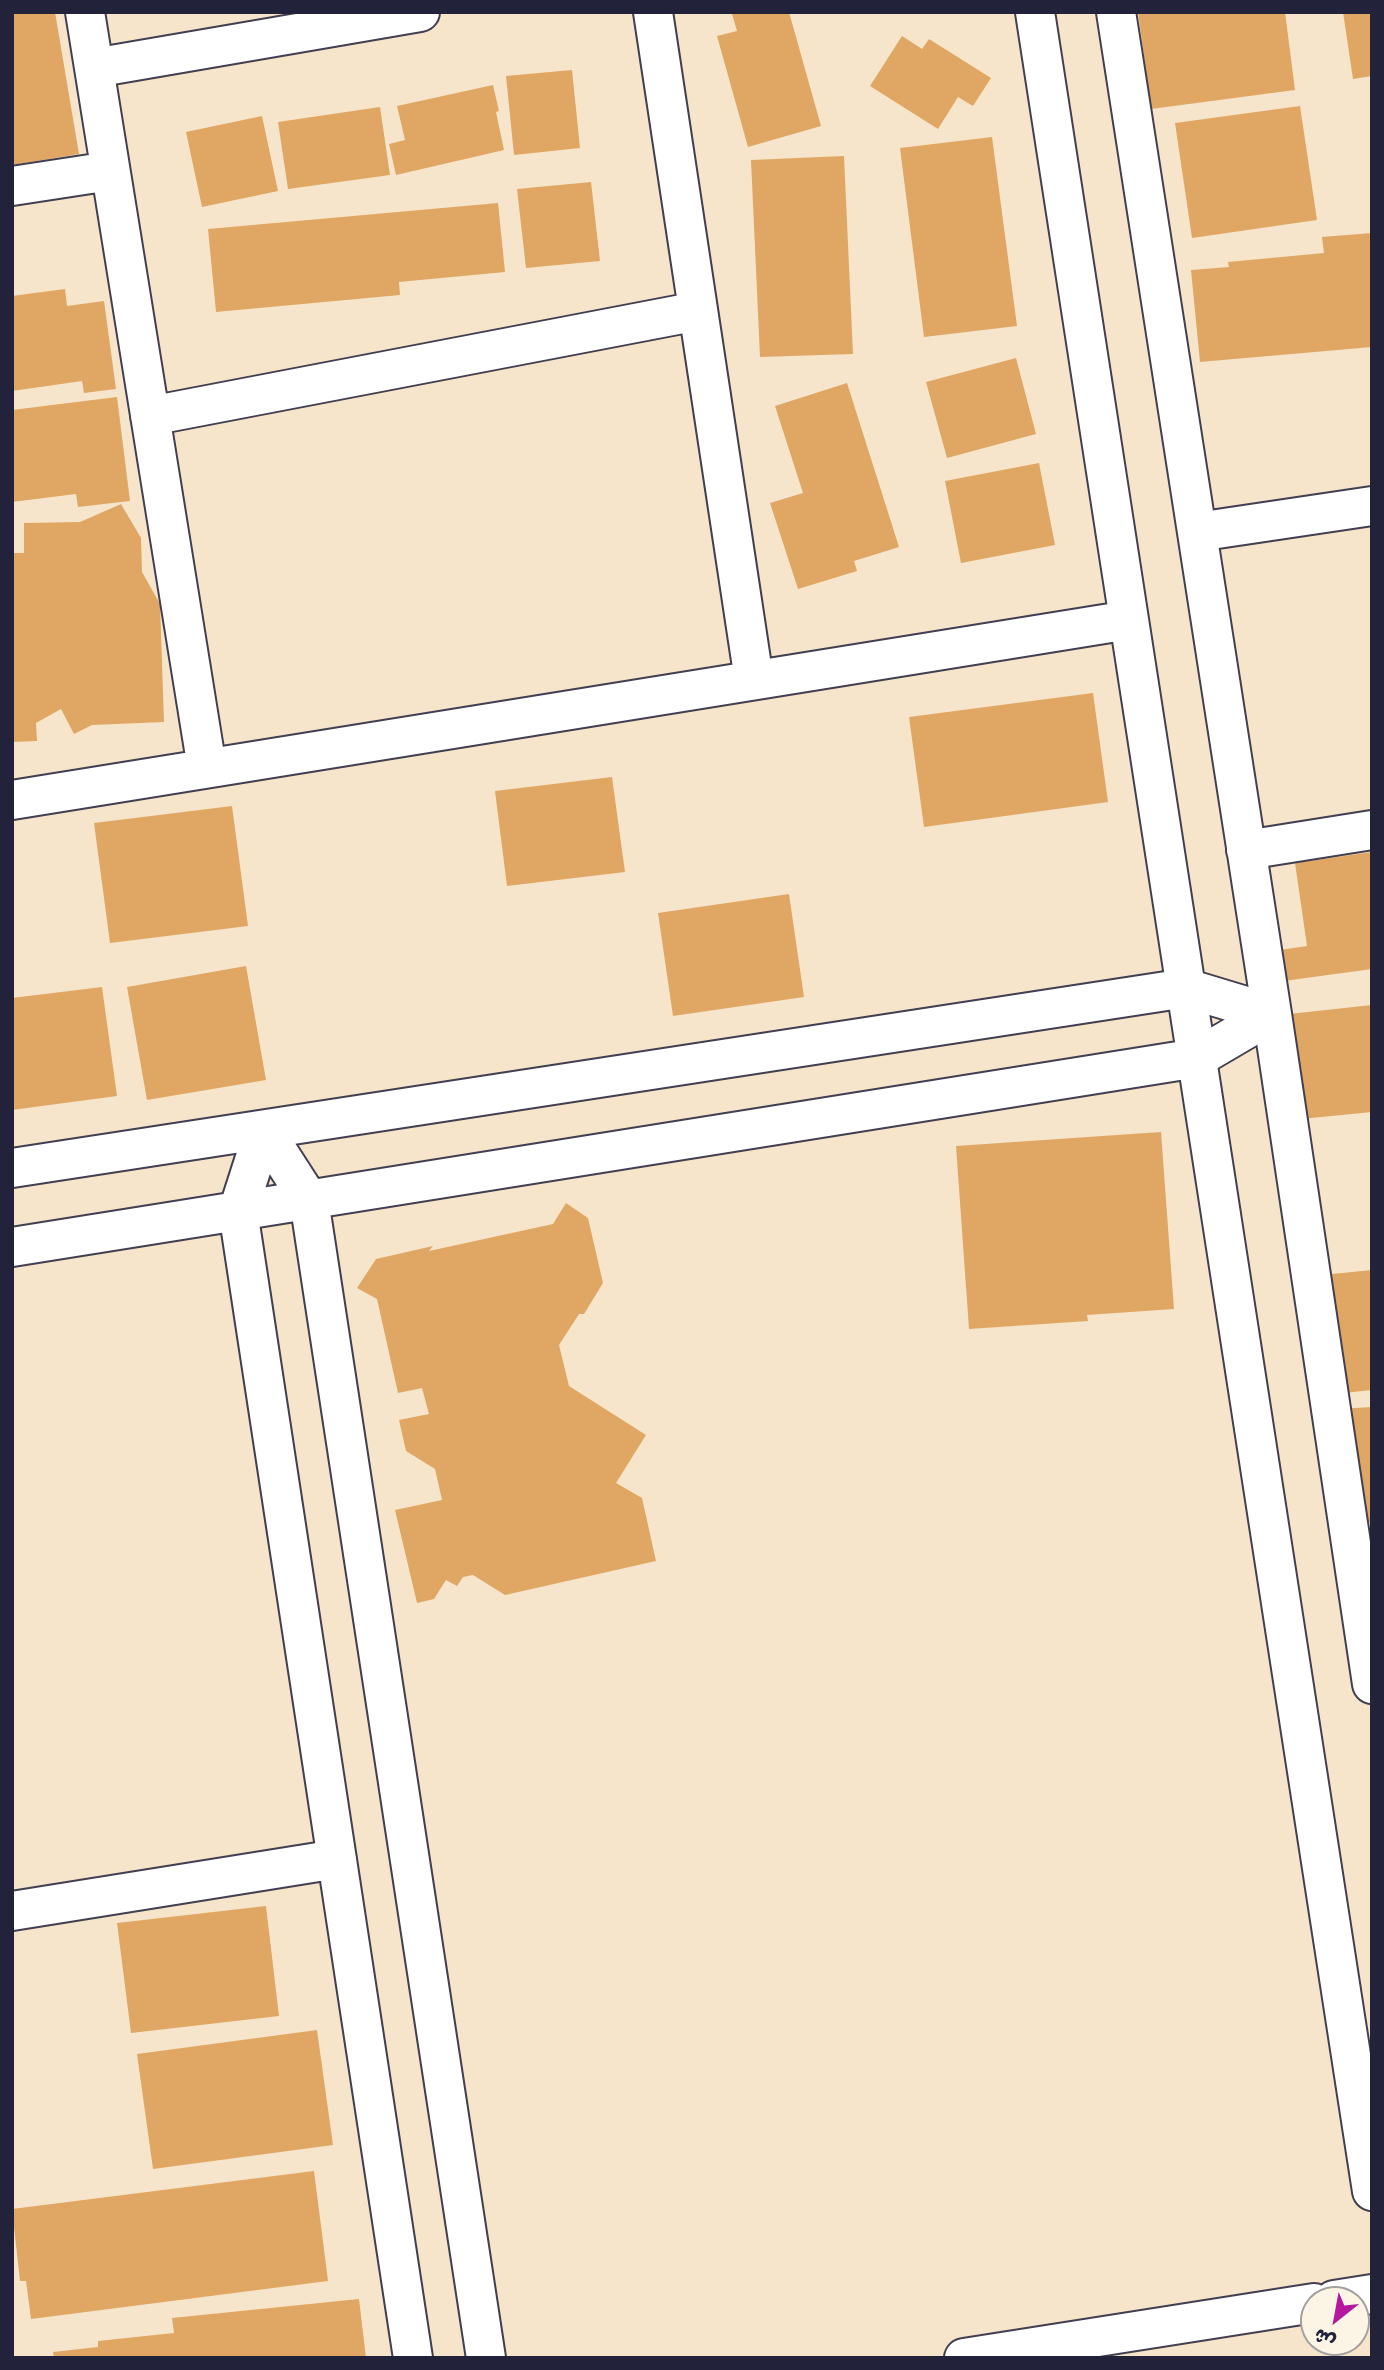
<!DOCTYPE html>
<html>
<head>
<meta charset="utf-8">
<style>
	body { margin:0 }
	#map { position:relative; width:1384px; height:2370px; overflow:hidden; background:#f7e5cb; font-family:Kalam,"Playpen Sans Arabic",sans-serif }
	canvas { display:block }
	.frame { position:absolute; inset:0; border:14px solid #22223b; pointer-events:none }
	.north { position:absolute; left:1300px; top:2286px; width:70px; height:70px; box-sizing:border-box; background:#fcf5e5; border:2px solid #a5a1a1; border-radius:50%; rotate:211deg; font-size:19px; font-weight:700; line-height:28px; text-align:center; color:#22223b }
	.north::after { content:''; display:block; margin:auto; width:24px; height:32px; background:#b5179e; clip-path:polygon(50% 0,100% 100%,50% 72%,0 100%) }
</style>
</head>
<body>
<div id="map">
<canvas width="1384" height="2370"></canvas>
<div class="frame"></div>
<div class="north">ش</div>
</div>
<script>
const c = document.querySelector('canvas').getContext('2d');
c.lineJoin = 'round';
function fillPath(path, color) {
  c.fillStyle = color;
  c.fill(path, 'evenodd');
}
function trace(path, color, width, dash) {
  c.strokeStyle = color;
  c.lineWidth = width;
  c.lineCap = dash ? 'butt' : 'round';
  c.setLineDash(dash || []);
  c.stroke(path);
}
fillPath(new Path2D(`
	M 12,12 L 55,12 L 79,154 L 12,165 Z
	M 737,12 L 789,12 L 821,126 L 748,147 L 717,36 L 737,31 L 732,14 Z
	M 1138,12 L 1285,12 L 1295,90 L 1151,109 Z
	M 1343,12 L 1372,12 L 1372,76 L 1353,79 Z
	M 902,36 L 922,49 L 929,39 L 991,78 L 973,106 L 958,97 L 938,129 L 870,86 Z
	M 572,70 L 580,148 L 514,155 L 506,76 Z
	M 493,85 L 499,111 L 496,112 L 504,150 L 396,175 L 389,144 L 405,140 L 397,106 Z
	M 1300,106 L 1317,220 L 1192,238 L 1175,123 Z
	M 380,107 L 390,175 L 288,189 L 278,122 Z
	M 262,116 L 278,191 L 202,207 L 186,132 Z
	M 992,137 L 1017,326 L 924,337 L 900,148 Z
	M 844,156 L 853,354 L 760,357 L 751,160 Z
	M 591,182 L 600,261 L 526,268 L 517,189 Z
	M 498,203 L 505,272 L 399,282 L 400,295 L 216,312 L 208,229 Z
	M 1372,233 L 1372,347 L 1200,362 L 1191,270 L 1229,267 L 1228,262 L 1324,253 L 1322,237 Z
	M 65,289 L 67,306 L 104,301 L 116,389 L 84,393 L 82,381 L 12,391 L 12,296 Z
	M 1016,358 L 1036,434 L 947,458 L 926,382 Z
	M 847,383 L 899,547 L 854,561 L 857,571 L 798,589 L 770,503 L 803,493 L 775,406 Z
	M 117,397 L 130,501 L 78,507 L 76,494 L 12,502 L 12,410 Z
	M 1039,463 L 1055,545 L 961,563 L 945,481 Z
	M 121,504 L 141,538 L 142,572 L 160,604 L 164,722 L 92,725 L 74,734 L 61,709 L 36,723 L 37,741 L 12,742 L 12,553 L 24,553 L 24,523 L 80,522 Z
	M 1093,693 L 1108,802 L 924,827 L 909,717 Z
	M 612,777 L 625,872 L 507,886 L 495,791 Z
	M 232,806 L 248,926 L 110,943 L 94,823 Z
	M 1372,852 L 1372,969 L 1284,981 L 1280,950 L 1307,946 L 1295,863 Z
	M 789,894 L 804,997 L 673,1016 L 658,913 Z
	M 246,966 L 266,1080 L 147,1100 L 127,987 Z
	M 102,987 L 117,1096 L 12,1110 L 12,998 Z
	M 1372,1005 L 1372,1112 L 1291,1120 L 1280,1015 Z
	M 1161,1132 L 1174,1309 L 1087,1315 L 1088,1321 L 969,1329 L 956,1146 Z
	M 566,1203 L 588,1218 L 603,1283 L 584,1314 L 579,1314 L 559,1345 L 569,1386 L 646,1435 L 616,1483 L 642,1498 L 656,1561 L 505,1595 L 473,1575 L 463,1577 L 457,1586 L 446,1580 L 434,1599 L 417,1603 L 395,1510 L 442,1500 L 435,1469 L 406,1451 L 399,1420 L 429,1414 L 422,1388 L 398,1393 L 377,1299 L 357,1288 L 376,1259 L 433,1246 L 429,1251 L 553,1224 Z
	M 1372,1270 L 1372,1390 L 1326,1395 L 1312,1276 Z
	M 1372,1407 L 1372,1522 L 1345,1524 L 1338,1409 Z
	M 266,1906 L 279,2016 L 131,2033 L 117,1923 Z
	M 317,2030 L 333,2145 L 153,2169 L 137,2054 Z
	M 314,2171 L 328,2281 L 31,2319 L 26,2281 L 20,2281 L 12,2209 Z
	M 359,2299 L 366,2358 L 54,2358 L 53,2352 L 98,2347 L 98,2341 L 174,2333 L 172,2318 Z`), '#dfa763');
const minor = new Path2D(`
	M 85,12 L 207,768
	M 653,12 L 754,680
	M 1035,12 L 1372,2191
	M 1116,12 L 1272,1014 L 1372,1684
	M 94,68 L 420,12
	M 12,186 L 110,171
	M 150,416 L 698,311
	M 1197,532 L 1372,506
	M 12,800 L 1129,620
	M 1246,850 L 1372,830
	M 12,1168 L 1186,988 L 1272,1014
	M 12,1247 L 1197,1058 L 1272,1014
	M 12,1911 L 337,1859
	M 1334,2300 L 1372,2294
	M 413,2358 L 238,1211 L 264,1130 L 309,1200 L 486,2358
	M 964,2358 L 1314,2303`);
trace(minor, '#423f51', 42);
trace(minor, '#fff', 38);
</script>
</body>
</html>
